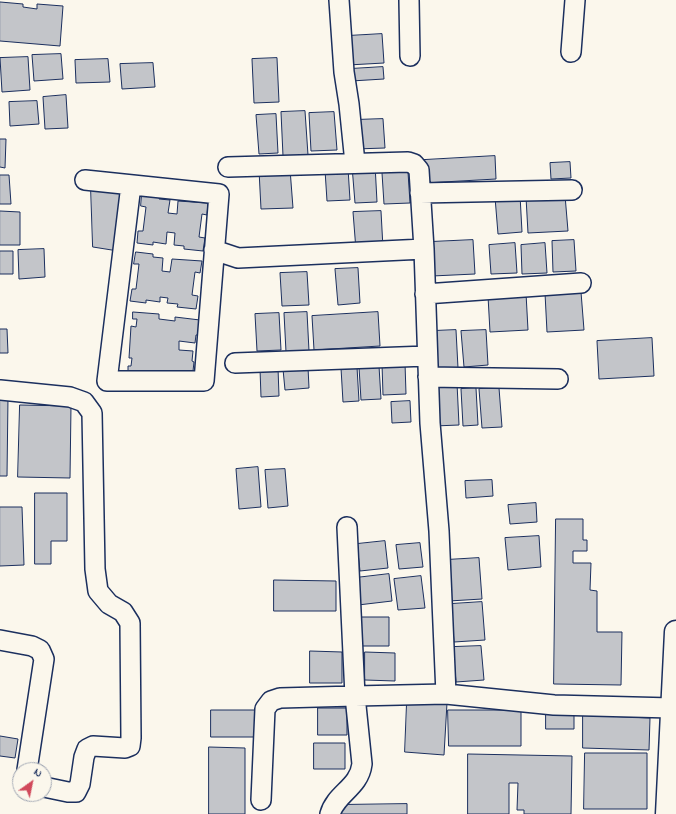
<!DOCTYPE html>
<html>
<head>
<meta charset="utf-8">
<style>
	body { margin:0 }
	#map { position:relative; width:676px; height:814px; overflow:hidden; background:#fbf7ec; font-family:"Indie Flower",sans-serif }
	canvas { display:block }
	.north { position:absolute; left:12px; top:762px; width:40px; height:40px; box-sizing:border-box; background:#fbf7ec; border:1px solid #a1a7b3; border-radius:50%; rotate:33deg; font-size:11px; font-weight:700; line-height:16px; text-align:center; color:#1b2f5e }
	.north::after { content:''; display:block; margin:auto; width:14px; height:18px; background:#d1495b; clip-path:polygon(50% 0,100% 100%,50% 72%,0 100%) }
</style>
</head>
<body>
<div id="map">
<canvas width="676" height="814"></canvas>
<div class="north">N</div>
</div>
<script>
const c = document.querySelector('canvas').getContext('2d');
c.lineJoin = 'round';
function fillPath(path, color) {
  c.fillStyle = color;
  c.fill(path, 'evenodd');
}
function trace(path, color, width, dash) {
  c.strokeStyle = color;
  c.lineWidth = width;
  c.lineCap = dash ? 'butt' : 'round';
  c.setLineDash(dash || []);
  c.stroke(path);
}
const building = new Path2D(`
	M 0,2 L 23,4 L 23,7 L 37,9 L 37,4 L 63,6 L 60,46 L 0,41 Z
	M 382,34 L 384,63 L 348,65 L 347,36 Z
	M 61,54 L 63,79 L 34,81 L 32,55 Z
	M 28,57 L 30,90 L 2,92 L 0,58 Z
	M 277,58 L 279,102 L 254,103 L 252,59 Z
	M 108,59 L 110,82 L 76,83 L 75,60 Z
	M 153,63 L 155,87 L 122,89 L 120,64 Z
	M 383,67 L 384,79 L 351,81 L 350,69 Z
	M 66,95 L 68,128 L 45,129 L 43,97 Z
	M 37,101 L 39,124 L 10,126 L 9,102 Z
	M 305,111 L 308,155 L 283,156 L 281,112 Z
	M 334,112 L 337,150 L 311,151 L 309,113 Z
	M 276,114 L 278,153 L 259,154 L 256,115 Z
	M 383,119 L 385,148 L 355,149 L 354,120 Z
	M 0,139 L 6,139 L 5,168 L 0,167 Z
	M 495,156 L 496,179 L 425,183 L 424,160 Z
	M 570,162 L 571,178 L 551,179 L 550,163 Z
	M 375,164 L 377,202 L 355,203 L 352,166 Z
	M 348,168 L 350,200 L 327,201 L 325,170 Z
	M 290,169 L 293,208 L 261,209 L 259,170 Z
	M 408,172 L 410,203 L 384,204 L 382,173 Z
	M 0,175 L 9,175 L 11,204 L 0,204 Z
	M 91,189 L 126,194 L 118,251 L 93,247 Z
	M 142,194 L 160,196 L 159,199 L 170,200 L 168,213 L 177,214 L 178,201 L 208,203 L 207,215 L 202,214 L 199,237 L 205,238 L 203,251 L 184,249 L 184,246 L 174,245 L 175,233 L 167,232 L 166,244 L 153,242 L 153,245 L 137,243 L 138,231 L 143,231 L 146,207 L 141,206 Z
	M 520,195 L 522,232 L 498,234 L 495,197 Z
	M 565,195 L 568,231 L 528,233 L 526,197 Z
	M 0,211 L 20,212 L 20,245 L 0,245 Z
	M 381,211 L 383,248 L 356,250 L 353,212 Z
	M 473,240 L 475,274 L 432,276 L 430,242 Z
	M 574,240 L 576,271 L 553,272 L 552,241 Z
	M 515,243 L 517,273 L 491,274 L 489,245 Z
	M 545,243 L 547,273 L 522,274 L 521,245 Z
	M 44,249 L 45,277 L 19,279 L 18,250 Z
	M 0,251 L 13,251 L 13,274 L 0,274 Z
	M 136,252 L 153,254 L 153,257 L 163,258 L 162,271 L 170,272 L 172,259 L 202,261 L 200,273 L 195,272 L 192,295 L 198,296 L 196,309 L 177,307 L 178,304 L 167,303 L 168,298 L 160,297 L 160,302 L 146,300 L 146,303 L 130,301 L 132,289 L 136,289 L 139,264 L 134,264 Z
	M 358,268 L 360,303 L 338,305 L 335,269 Z
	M 307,272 L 309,305 L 282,306 L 280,273 Z
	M 581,292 L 584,330 L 547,332 L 545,293 Z
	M 526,293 L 528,330 L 490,332 L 488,296 Z
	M 133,312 L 159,314 L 159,319 L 175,321 L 175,317 L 200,320 L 198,335 L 196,335 L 195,343 L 179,341 L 179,350 L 193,351 L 192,361 L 194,362 L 193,371 L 191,371 L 191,376 L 128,375 L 128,366 L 131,366 L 132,358 L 129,358 L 131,326 L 136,327 L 137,319 L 133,319 Z
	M 307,312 L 309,351 L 286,352 L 284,313 Z
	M 378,312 L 380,346 L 314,350 L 312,316 Z
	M 279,313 L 281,350 L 257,351 L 255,314 Z
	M 0,329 L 7,329 L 8,353 L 0,353 Z
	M 456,330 L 458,368 L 435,369 L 433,331 Z
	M 486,330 L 488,365 L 464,367 L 461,331 Z
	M 652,338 L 654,376 L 599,379 L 597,341 Z
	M 405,363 L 406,394 L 383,395 L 382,364 Z
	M 379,366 L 381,399 L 361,400 L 359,367 Z
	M 308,367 L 309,388 L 285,390 L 283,369 Z
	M 357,367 L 359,401 L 343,402 L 341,368 Z
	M 278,368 L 279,396 L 261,397 L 260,369 Z
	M 457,383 L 459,425 L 434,426 L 431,385 Z
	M 476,388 L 478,425 L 463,426 L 461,389 Z
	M 499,388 L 502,427 L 482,428 L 479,389 Z
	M 0,397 L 8,397 L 7,476 L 0,476 Z
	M 410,401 L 411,422 L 392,423 L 391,402 Z
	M 20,405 L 71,406 L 70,478 L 18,477 Z
	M 258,467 L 261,507 L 239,509 L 236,469 Z
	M 285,469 L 288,506 L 268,508 L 265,470 Z
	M 492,480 L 493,496 L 466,498 L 465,481 Z
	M 35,493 L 67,493 L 67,541 L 51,541 L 51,564 L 35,564 Z
	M 536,503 L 537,522 L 510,524 L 508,505 Z
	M 0,507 L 22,507 L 24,565 L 0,566 Z
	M 556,519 L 583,519 L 583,540 L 587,540 L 587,551 L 573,551 L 573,563 L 591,563 L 590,590 L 597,591 L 597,632 L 622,632 L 621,685 L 554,684 Z
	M 539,536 L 541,567 L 508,570 L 505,538 Z
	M 385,541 L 388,568 L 360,571 L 357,544 Z
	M 420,543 L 423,567 L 399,569 L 396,545 Z
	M 479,558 L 482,599 L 449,601 L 446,560 Z
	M 389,574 L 392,601 L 358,605 L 355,578 Z
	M 421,576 L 425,608 L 398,610 L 394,579 Z
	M 274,580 L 336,581 L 336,611 L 274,611 Z
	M 482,602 L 485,640 L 454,642 L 451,604 Z
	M 359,617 L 389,617 L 389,646 L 359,646 Z
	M 481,646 L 484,680 L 456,682 L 453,647 Z
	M 310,651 L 342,652 L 342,683 L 310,683 Z
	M 365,652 L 395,653 L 395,681 L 365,680 Z
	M 407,702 L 447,703 L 444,755 L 405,752 Z
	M 318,708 L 347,708 L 347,735 L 318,735 Z
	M 211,710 L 256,710 L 256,737 L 211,737 Z
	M 448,710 L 521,710 L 521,746 L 449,746 Z
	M 546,711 L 574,711 L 574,729 L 546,729 Z
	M 583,715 L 650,718 L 649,750 L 583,748 Z
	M 0,736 L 18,739 L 15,758 L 0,756 Z
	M 314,743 L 345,743 L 345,769 L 314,769 Z
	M 209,747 L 245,748 L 245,814 L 209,814 Z
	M 585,753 L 647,753 L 647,809 L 584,809 Z
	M 468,754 L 572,756 L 571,814 L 524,814 L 524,810 L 517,810 L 518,783 L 509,783 L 509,814 L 468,814 Z
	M 407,804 L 407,814 L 336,814 L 336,805 Z`);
fillPath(building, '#c3c5c9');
trace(building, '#1b2f5e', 1);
const minor = new Path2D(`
	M 339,0 L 344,72 L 349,104 L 355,163
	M 409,0 L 410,56
	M 571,52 L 575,0
	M 228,167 L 408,162 L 414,164 L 419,170 L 424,249
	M 85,180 L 219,194 L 204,381 L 107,381 L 131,185
	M 420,193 L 572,190
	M 214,250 L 238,258 L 424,249 L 430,423 L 439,531 L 446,694
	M 425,294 L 581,283
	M 235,363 L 427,356
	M 428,377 L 558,379
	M 0,390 L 70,397 L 84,402 L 92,413 L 95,569 L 98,591 L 109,604 L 123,612 L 130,623 L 131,738 L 130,746 L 125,748 L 93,746 L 87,749 L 84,757 L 80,784 L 76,792 L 68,792 L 44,787
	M 0,640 L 32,646 L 40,650 L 44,659 L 27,770
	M 261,800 L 265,709 L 271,701 L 280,698 L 355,696 L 347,527
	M 330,814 C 336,793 359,788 362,764 L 355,696 L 446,694 L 554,705 L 672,708`);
const major = new Path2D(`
	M 667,814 L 676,632`);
trace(minor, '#1b2f5e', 22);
trace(major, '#1b2f5e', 25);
trace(minor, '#fbf7ec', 19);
trace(major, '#fbf7ec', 22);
</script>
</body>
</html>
